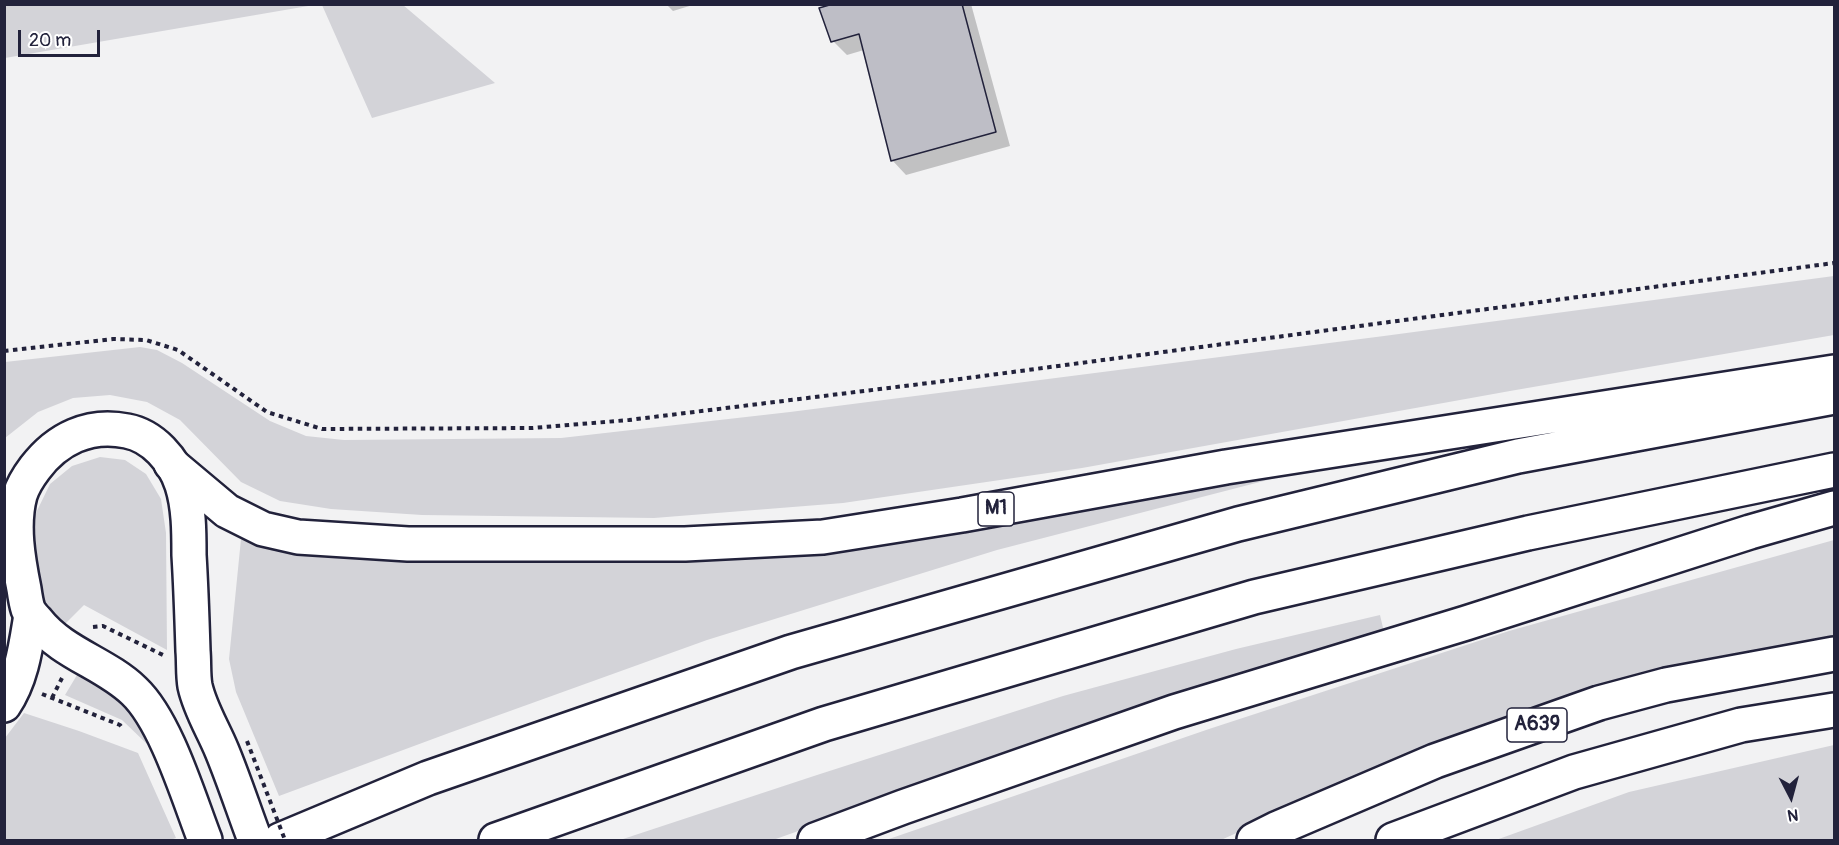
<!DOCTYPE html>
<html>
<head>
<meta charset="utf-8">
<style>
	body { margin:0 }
	#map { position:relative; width:1839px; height:845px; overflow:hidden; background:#f2f2f3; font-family:Pangolin,sans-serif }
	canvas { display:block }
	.frame { position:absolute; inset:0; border:6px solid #22223b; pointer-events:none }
	.north { position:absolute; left:1761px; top:767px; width:60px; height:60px; -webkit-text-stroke:4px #fff; paint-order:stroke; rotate:174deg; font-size:16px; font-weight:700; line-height:24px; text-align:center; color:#22223b }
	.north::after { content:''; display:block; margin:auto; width:21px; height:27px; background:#22223b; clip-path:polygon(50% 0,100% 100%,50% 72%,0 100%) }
	.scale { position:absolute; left:18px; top:30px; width:82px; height:27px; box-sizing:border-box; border:3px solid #22223b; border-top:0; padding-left:8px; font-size:18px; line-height:21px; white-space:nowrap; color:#22223b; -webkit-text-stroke:4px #fff; paint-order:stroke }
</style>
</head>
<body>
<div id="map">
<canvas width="1839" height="845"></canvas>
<div class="frame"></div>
<div class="north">N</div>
<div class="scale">20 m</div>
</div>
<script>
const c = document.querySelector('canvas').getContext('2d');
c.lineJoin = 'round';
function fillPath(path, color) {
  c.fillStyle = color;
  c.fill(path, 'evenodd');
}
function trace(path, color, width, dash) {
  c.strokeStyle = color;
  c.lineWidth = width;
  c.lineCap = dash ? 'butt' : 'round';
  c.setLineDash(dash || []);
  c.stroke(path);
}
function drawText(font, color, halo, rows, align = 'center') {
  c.font = font + ' Pangolin,sans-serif';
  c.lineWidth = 4.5;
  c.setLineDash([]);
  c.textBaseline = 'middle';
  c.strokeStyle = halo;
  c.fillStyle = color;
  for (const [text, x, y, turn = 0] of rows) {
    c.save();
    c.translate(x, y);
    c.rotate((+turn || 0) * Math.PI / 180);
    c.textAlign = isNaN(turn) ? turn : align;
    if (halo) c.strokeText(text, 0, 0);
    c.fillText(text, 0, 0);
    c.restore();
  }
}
fillPath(new Path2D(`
	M 5,4 L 314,4 L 314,5 L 5,58 Z
	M 322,5 L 403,5 L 495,83 L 372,118 Z
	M 1834,276 L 1834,335 L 1510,391 L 1082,468 L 843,503 L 654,518 L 422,515 L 331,509 L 280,501 L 241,482 L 180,420 L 147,402 L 110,395 L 73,398 L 38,412 L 5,438 L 5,362 L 140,347 L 157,350 L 182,363 L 270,421 L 306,436 L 344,440 L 561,438 L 790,412 L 1384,336 Z
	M 100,457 L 125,460 L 146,474 L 161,499 L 166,533 L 167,650 L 84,605 L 64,625 L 46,604 L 35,572 L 34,517 L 50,484 L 72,466 Z
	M 1314,468 L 997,550 L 707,640 L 449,733 L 279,796 L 236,692 L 229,659 L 241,539 L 399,556 L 568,560 Z
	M 1834,540 L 1834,638 L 1714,657 L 1625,679 L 1360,777 L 1221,840 L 886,840 L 1209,729 L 1509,631 Z
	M 1380,615 L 1384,632 L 1175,697 L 773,840 L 620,840 L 817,775 L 1063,696 L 1236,649 Z
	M 77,675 C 121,691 128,702 147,744 L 122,720 L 65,695 Z
	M 24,713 L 79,731 L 138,753 L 176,838 L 170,840 L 5,840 L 5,738 Z
	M 1834,745 L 1834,840 L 1496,840 L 1629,792 Z`), '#d3d3d8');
fillPath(new Path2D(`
	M 666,4 L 696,4 L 673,11 Z
	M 839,4 L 971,4 L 1010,146 L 906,175 L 892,160 L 864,50 L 847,55 L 833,41 Z`), '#0003');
const building = new Path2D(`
	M 833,4 L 962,4 L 996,132 L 891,161 L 859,34 L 831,42 L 819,8 Z`);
fillPath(building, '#bebec6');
trace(building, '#22223b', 1.5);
const primary = new Path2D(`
	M 205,840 C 189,799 166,721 134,691 C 105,663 63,654 37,621 C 34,618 30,614 28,609 C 26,603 25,596 24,589 C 18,559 12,525 20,495 C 23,485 29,476 35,468 C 57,439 89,423 127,431 C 153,436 174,460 182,485 C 189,507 189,532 189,555 C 191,587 192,619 193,651 C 194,662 193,675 195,686 C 200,709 213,729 222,751 C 234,780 244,811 255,840
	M 1254,840 L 1276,829 L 1435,761 L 1599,703 L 1666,685 L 1834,654
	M 1393,840 L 1574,772 L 1741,725 L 1834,710`);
const motorway = new Path2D(`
	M 171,464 L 227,511 L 263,529 L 298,537 L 408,544 L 685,544 L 823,537 L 962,515 L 1226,467 L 1834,372
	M 4,705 C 22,679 26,645 31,615
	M 280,840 L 428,778 L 791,652 L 1238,524 L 1518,456 L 1834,397
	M 496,840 L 824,724 L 1254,597 L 1528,533 L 1834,470
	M 815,840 L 903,807 L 1174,712 L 1466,623 L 1750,532 L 1834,508`);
trace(primary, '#22223b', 38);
trace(motorway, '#22223b', 38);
trace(new Path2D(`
	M 4,351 L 113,339 L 146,340 L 178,350 L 267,412 L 322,429 L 533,428 L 629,420 L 945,381 L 1834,263
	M 93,627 L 103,626 L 163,655
	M 42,694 L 120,725 L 123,729
	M 52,698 L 62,678`), '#22223b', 4, [4.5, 4.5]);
trace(primary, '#fff', 33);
trace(motorway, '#fff', 33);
trace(new Path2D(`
	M 247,741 L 285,840`), '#22223b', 4, [4.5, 4.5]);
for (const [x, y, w] of [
	[996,509,36],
	[1537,725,60]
]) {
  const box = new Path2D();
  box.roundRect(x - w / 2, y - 17, w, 34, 4.5);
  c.fillStyle = '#fff';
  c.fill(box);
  trace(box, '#22223b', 1.5);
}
drawText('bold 20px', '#22223b', null, [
	["M1",996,509],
	["A639",1537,725]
]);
</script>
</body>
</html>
